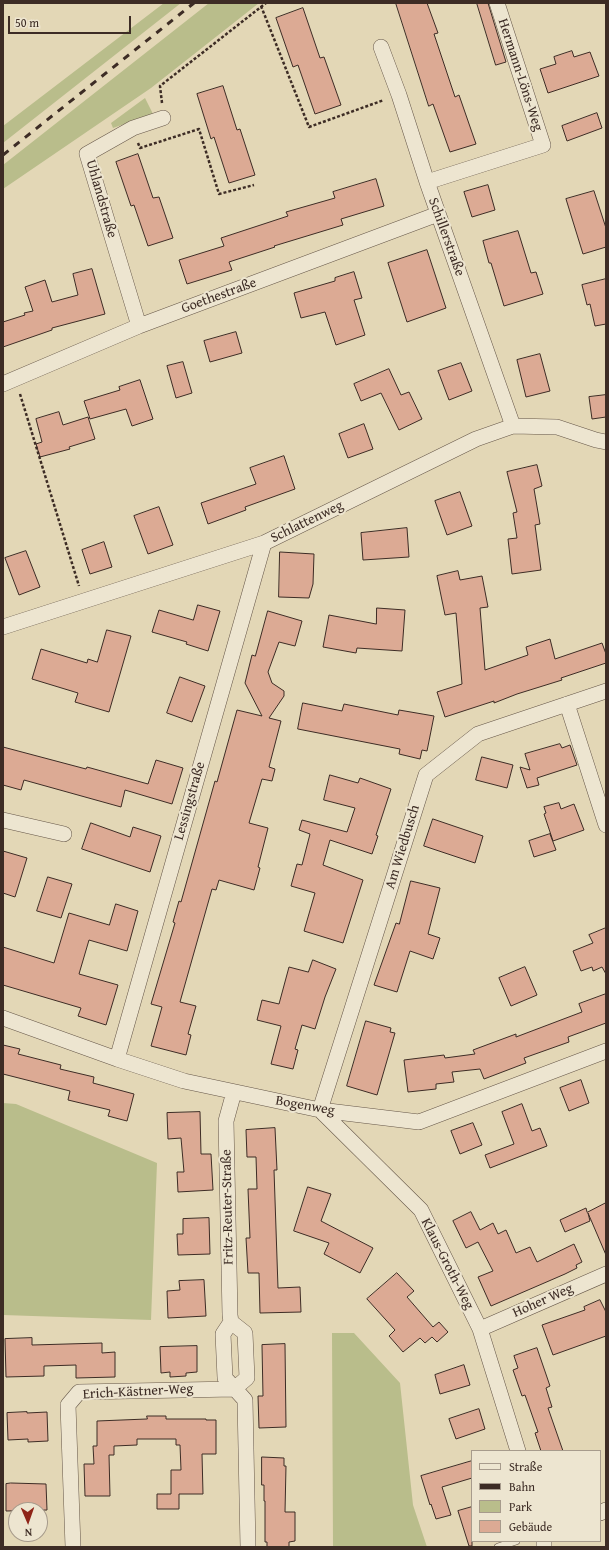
<!DOCTYPE html>
<html>
<head>
<meta charset="utf-8">
<style>
	body { margin:0 }
	#map { position:relative; width:609px; height:1550px; overflow:hidden; background:#e3d7b6; font-family:"Gentium Book Plus",serif }
	canvas { display:block }
	.frame { position:absolute; inset:0; border:4px solid #3d2c25; pointer-events:none }
	.legend { position:absolute; left:471px; top:1450px; width:130px; height:92px; box-sizing:border-box; background:#ede5d0; border:1px solid #a79b8c; margin:0; padding:5px 7px; list-style:none; font-size:12px; color:#3d2c25 }
	.legend li { display:flex; align-items:center; gap:8px; height:20px }
	.legend b { width:20px; border:1px solid #a79b8c }
	.north { position:absolute; left:8px; top:1502px; width:40px; height:40px; box-sizing:border-box; background:#ede5d0; border:1px solid #a79b8c; border-radius:50%; rotate:178deg; font-size:11px; font-weight:700; line-height:16px; text-align:center; color:#3d2c25 }
	.north::after { content:''; display:block; margin:auto; width:14px; height:18px; background:#8f2418; clip-path:polygon(50% 0,100% 100%,50% 72%,0 100%) }
	.scale { position:absolute; left:8px; top:16px; width:123px; height:18px; box-sizing:border-box; border:2px solid #3d2c25; border-top:0; padding-left:5px; font-size:12px; line-height:14px; white-space:nowrap; color:#3d2c25; -webkit-text-stroke:3px #ede5d0; paint-order:stroke }
</style>
</head>
<body>
<div id="map">
<canvas width="609" height="1550"></canvas>
<div class="frame"></div>
<ul class="legend">
<li><b style="height:5px;background:#ede5d0"></b>Straße</li>
<li><b style="height:5px;background:#3d2c25"></b>Bahn</li>
<li><b style="height:11px;background:#b9bd8b"></b>Park</li>
<li><b style="height:11px;background:#dcaa94"></b>Gebäude</li>
</ul>
<div class="north">N</div>
<div class="scale">50 m</div>
</div>
<script>
const c = document.querySelector('canvas').getContext('2d');
c.lineJoin = 'round';
function fillPath(path, color) {
  c.fillStyle = color;
  c.fill(path, 'evenodd');
}
function trace(path, color, width, dash) {
  c.strokeStyle = color;
  c.lineWidth = width;
  c.lineCap = dash ? 'butt' : 'round';
  c.setLineDash(dash || []);
  c.stroke(path);
}
function drawText(font, color, halo, rows, align = 'center') {
  c.font = font + ' "Gentium Book Plus",serif';
  c.lineWidth = 4;
  c.setLineDash([]);
  c.textBaseline = 'middle';
  c.strokeStyle = halo;
  c.fillStyle = color;
  for (const [text, x, y, turn = 0] of rows) {
    c.save();
    c.translate(x, y);
    c.rotate((+turn || 0) * Math.PI / 180);
    c.textAlign = isNaN(turn) ? turn : align;
    if (halo) c.strokeText(text, 0, 0);
    c.fillText(text, 0, 0);
    c.restore();
  }
}
fillPath(new Path2D(`
	M 164,3 L 181,3 L 3,143 L 3,126 Z
	M 209,3 L 259,3 L 151,88 L 3,189 L 3,165 Z
	M 145,98 L 153,114 L 113,128 L 111,123 Z
	M 3,1103 L 16,1104 L 157,1163 L 151,1320 L 3,1315 Z
	M 332,1333 L 354,1333 L 400,1383 L 413,1505 L 427,1547 L 333,1547 Z`), '#b9bd8b');
const building = new Path2D(`
	M 396,3 L 427,3 L 438,33 L 434,34 L 455,97 L 459,95 L 476,144 L 450,152 L 433,104 L 429,106 Z
	M 477,3 L 488,3 L 506,62 L 496,65 Z
	M 303,8 L 320,58 L 324,57 L 341,105 L 315,114 L 298,65 L 293,67 L 276,18 Z
	M 572,51 L 574,57 L 590,52 L 599,76 L 548,93 L 540,69 L 556,64 L 554,57 Z
	M 223,86 L 237,130 L 240,129 L 255,175 L 229,183 L 214,137 L 211,139 L 197,94 Z
	M 597,113 L 602,128 L 567,141 L 562,126 Z
	M 138,154 L 153,198 L 159,197 L 173,238 L 148,246 L 134,205 L 131,206 L 116,162 Z
	M 376,179 L 384,206 L 341,219 L 343,225 L 274,246 L 275,247 L 229,262 L 232,270 L 187,284 L 179,260 L 224,246 L 221,238 L 288,216 L 286,212 L 335,198 L 333,192 Z
	M 488,185 L 495,210 L 472,217 L 464,192 Z
	M 594,191 L 606,228 L 606,247 L 583,254 L 566,199 Z
	M 518,231 L 531,273 L 536,272 L 543,294 L 504,306 L 491,263 L 489,263 L 483,241 Z
	M 427,250 L 446,308 L 407,322 L 388,263 Z
	M 92,269 L 105,314 L 52,328 L 52,330 L 3,347 L 3,322 L 25,315 L 24,313 L 33,311 L 25,287 L 45,280 L 52,302 L 78,295 L 73,274 Z
	M 354,272 L 362,298 L 354,300 L 365,335 L 336,345 L 325,312 L 301,318 L 294,293 L 335,281 L 335,278 Z
	M 606,279 L 606,324 L 595,326 L 590,304 L 587,305 L 582,285 Z
	M 236,332 L 242,353 L 210,362 L 204,341 Z
	M 540,354 L 550,391 L 526,397 L 517,360 Z
	M 183,362 L 192,393 L 176,398 L 167,366 Z
	M 461,363 L 472,391 L 449,400 L 438,371 Z
	M 389,369 L 401,395 L 409,392 L 422,419 L 399,430 L 381,393 L 361,401 L 354,384 Z
	M 140,380 L 153,419 L 132,426 L 126,409 L 90,419 L 84,401 L 120,390 L 119,387 Z
	M 606,395 L 606,417 L 592,419 L 589,397 Z
	M 59,412 L 63,425 L 88,417 L 95,439 L 69,447 L 70,449 L 40,457 L 36,444 L 42,442 L 36,419 Z
	M 364,424 L 373,449 L 348,458 L 339,434 Z
	M 284,456 L 295,489 L 245,507 L 246,510 L 208,524 L 201,503 L 256,484 L 250,468 Z
	M 537,465 L 542,486 L 534,489 L 540,524 L 535,525 L 541,570 L 512,574 L 508,539 L 517,538 L 513,513 L 517,512 L 507,472 Z
	M 460,492 L 472,526 L 447,535 L 435,501 Z
	M 159,507 L 173,545 L 148,554 L 134,516 Z
	M 407,528 L 409,557 L 363,560 L 361,533 Z
	M 104,542 L 112,567 L 90,574 L 82,550 Z
	M 26,551 L 40,587 L 19,595 L 5,558 Z
	M 280,552 L 314,554 L 313,584 L 309,598 L 279,597 Z
	M 458,571 L 460,580 L 482,576 L 488,607 L 480,608 L 485,670 L 528,655 L 526,647 L 550,639 L 555,659 L 602,643 L 606,654 L 606,663 L 561,678 L 562,680 L 517,694 L 494,703 L 494,701 L 445,717 L 437,692 L 462,684 L 456,613 L 445,615 L 437,576 Z
	M 198,605 L 220,611 L 208,651 L 186,644 L 187,642 L 152,632 L 159,610 L 193,620 Z
	M 377,608 L 405,610 L 402,651 L 357,648 L 356,653 L 323,647 L 329,615 L 376,624 Z
	M 268,611 L 302,621 L 295,646 L 279,642 L 268,672 L 272,683 L 284,691 L 284,696 L 269,718 L 281,721 L 269,767 L 275,769 L 272,781 L 262,779 L 249,823 L 268,828 L 258,867 L 260,868 L 254,890 L 219,880 L 216,890 L 212,889 L 180,1002 L 196,1006 L 188,1034 L 191,1035 L 186,1055 L 151,1046 L 162,1007 L 151,1004 L 175,923 L 173,922 L 179,901 L 181,902 L 215,781 L 217,782 L 237,710 L 262,716 L 245,683 L 252,655 L 255,656 Z
	M 107,630 L 131,636 L 109,712 L 75,702 L 78,693 L 32,679 L 41,649 L 87,663 L 88,659 L 97,662 Z
	M 180,677 L 205,686 L 192,722 L 167,713 Z
	M 303,703 L 342,711 L 344,704 L 398,715 L 399,710 L 434,716 L 427,751 L 422,750 L 420,759 L 399,754 L 400,749 L 298,729 Z
	M 560,744 L 562,748 L 570,745 L 577,765 L 537,778 L 539,785 L 527,788 L 520,767 L 530,770 L 525,754 Z
	M 3,747 L 86,769 L 87,767 L 148,784 L 156,760 L 183,768 L 172,804 L 125,790 L 121,807 L 24,780 L 21,790 L 3,785 Z
	M 482,757 L 513,765 L 507,788 L 476,780 Z
	M 330,775 L 358,783 L 360,778 L 391,789 L 376,835 L 378,836 L 372,854 L 330,840 L 323,865 L 363,880 L 343,943 L 304,931 L 315,893 L 291,886 L 297,864 L 302,865 L 310,834 L 299,830 L 302,820 L 347,832 L 355,808 L 324,800 Z
	M 559,803 L 561,809 L 574,804 L 584,830 L 553,841 L 544,814 L 546,813 L 544,807 Z
	M 433,819 L 483,836 L 475,863 L 424,846 Z
	M 91,823 L 130,837 L 133,827 L 161,836 L 150,872 L 82,849 Z
	M 550,834 L 556,850 L 534,857 L 529,841 Z
	M 3,851 L 27,858 L 15,897 L 3,893 Z
	M 48,877 L 72,884 L 61,918 L 37,911 Z
	M 411,881 L 440,888 L 428,934 L 440,938 L 433,959 L 410,951 L 397,992 L 374,985 L 396,923 L 399,924 Z
	M 116,904 L 138,911 L 127,951 L 89,940 L 79,974 L 118,985 L 106,1025 L 78,1016 L 81,1008 L 3,985 L 3,947 L 54,963 L 69,913 L 109,925 Z
	M 606,928 L 606,974 L 602,967 L 593,971 L 592,967 L 581,971 L 573,951 L 593,943 L 589,935 Z
	M 313,960 L 336,969 L 325,997 L 315,1029 L 302,1025 L 295,1049 L 298,1050 L 293,1069 L 271,1064 L 281,1026 L 257,1020 L 262,1000 L 279,1004 L 289,967 L 308,972 Z
	M 525,967 L 537,995 L 511,1006 L 499,978 Z
	M 606,994 L 606,1023 L 568,1037 L 569,1042 L 524,1058 L 526,1063 L 484,1079 L 480,1069 L 452,1072 L 454,1082 L 436,1084 L 436,1089 L 408,1092 L 404,1060 L 444,1055 L 445,1058 L 475,1054 L 473,1050 L 516,1034 L 516,1037 L 582,1012 L 579,1004 Z
	M 366,1021 L 391,1028 L 390,1032 L 395,1033 L 377,1095 L 347,1086 Z
	M 3,1045 L 20,1049 L 18,1054 L 61,1065 L 60,1069 L 94,1077 L 93,1083 L 134,1094 L 127,1121 L 108,1116 L 110,1110 L 68,1100 L 70,1091 L 3,1074 Z
	M 581,1080 L 589,1103 L 569,1111 L 560,1088 Z
	M 522,1104 L 532,1131 L 540,1128 L 547,1146 L 490,1168 L 485,1155 L 514,1144 L 502,1112 Z
	M 200,1112 L 201,1154 L 211,1154 L 213,1190 L 178,1192 L 177,1172 L 184,1172 L 181,1138 L 168,1139 L 167,1113 Z
	M 473,1123 L 482,1145 L 460,1154 L 451,1131 Z
	M 275,1128 L 277,1170 L 274,1170 L 278,1288 L 300,1287 L 301,1312 L 260,1313 L 259,1273 L 248,1273 L 246,1238 L 250,1238 L 248,1189 L 257,1189 L 256,1157 L 247,1157 L 246,1130 Z
	M 308,1187 L 331,1194 L 321,1221 L 373,1248 L 360,1273 L 324,1254 L 329,1243 L 294,1231 Z
	M 606,1203 L 606,1255 L 588,1213 L 590,1221 L 565,1232 L 560,1220 L 586,1208 L 587,1212 Z
	M 471,1212 L 480,1230 L 493,1223 L 498,1234 L 506,1230 L 516,1253 L 530,1247 L 537,1262 L 574,1244 L 582,1262 L 576,1265 L 577,1268 L 565,1274 L 491,1306 L 478,1277 L 493,1271 L 478,1242 L 466,1248 L 453,1221 Z
	M 209,1218 L 210,1254 L 178,1255 L 177,1234 L 183,1234 L 183,1219 Z
	M 397,1273 L 414,1291 L 407,1297 L 433,1327 L 439,1322 L 448,1332 L 437,1342 L 432,1337 L 425,1343 L 420,1338 L 403,1352 L 389,1336 L 395,1330 L 367,1299 Z
	M 204,1280 L 206,1316 L 168,1318 L 167,1291 L 180,1290 L 179,1281 Z
	M 600,1300 L 606,1312 L 606,1336 L 553,1355 L 542,1325 L 585,1310 L 584,1307 Z
	M 32,1338 L 32,1345 L 102,1343 L 102,1353 L 115,1352 L 115,1377 L 76,1378 L 76,1365 L 44,1366 L 44,1376 L 6,1377 L 5,1339 Z
	M 285,1344 L 286,1427 L 259,1428 L 258,1396 L 263,1396 L 262,1345 Z
	M 197,1346 L 197,1372 L 186,1373 L 186,1376 L 170,1377 L 170,1372 L 161,1373 L 160,1347 Z
	M 537,1348 L 550,1386 L 546,1388 L 552,1407 L 548,1408 L 563,1451 L 541,1451 L 535,1433 L 538,1432 L 525,1395 L 522,1396 L 513,1370 L 518,1368 L 514,1356 Z
	M 464,1365 L 470,1385 L 440,1394 L 435,1375 Z
	M 479,1409 L 485,1429 L 456,1439 L 449,1419 Z
	M 27,1412 L 27,1413 L 47,1412 L 48,1441 L 28,1442 L 28,1439 L 8,1440 L 7,1413 Z
	M 147,1416 L 166,1416 L 166,1419 L 206,1419 L 206,1420 L 216,1420 L 216,1454 L 202,1454 L 203,1494 L 179,1494 L 179,1509 L 157,1509 L 157,1494 L 171,1494 L 171,1470 L 181,1470 L 180,1445 L 176,1445 L 176,1439 L 137,1439 L 137,1445 L 114,1446 L 114,1455 L 109,1455 L 110,1496 L 85,1496 L 84,1464 L 94,1464 L 93,1446 L 97,1446 L 97,1421 L 147,1419 Z
	M 262,1457 L 284,1458 L 284,1466 L 286,1466 L 285,1512 L 295,1512 L 295,1541 L 289,1542 L 289,1547 L 267,1547 L 267,1542 L 265,1542 L 265,1501 L 264,1501 L 264,1485 L 262,1485 Z
	M 472,1461 L 472,1478 L 442,1487 L 451,1515 L 436,1519 L 431,1504 L 430,1505 L 421,1476 Z
	M 11,1483 L 46,1484 L 47,1510 L 6,1511 L 6,1484 Z
	M 472,1507 L 472,1546 L 469,1546 L 458,1511 Z`);
fillPath(building, '#dcaa94');
trace(building, '#3d2c25', 1);
const service = new Path2D(`
	M 498,1547 L 516,1541`);
const minor = new Path2D(`
	M 381,47 L 399,95 L 427,182 L 513,426
	M 427,182 L 543,145 L 497,3
	M 139,326 L 87,154 L 133,128 L 163,118
	M 3,384 L 139,326 L 438,214
	M 3,627 L 264,543 L 476,439 L 513,426 L 557,427 L 596,440 L 606,442
	M 567,704 L 606,825
	M 3,820 L 64,834
	M 3,1018 L 117,1059 L 184,1081 L 320,1110 L 419,1122 L 606,1051
	M 117,1059 L 264,543
	M 231,1322 L 230,1315 L 226,1121 L 234,1092
	M 480,1329 L 606,1274
	M 234,1389 L 247,1378 L 245,1333 L 231,1322 L 223,1334 L 225,1378 L 245,1400 L 248,1547
	M 518,1451 L 480,1329 L 421,1210 L 320,1110 L 426,775 L 478,734 L 606,691
	M 600,1513 L 606,1510
	M 544,1541 L 544,1547
	M 73,1547 L 68,1405 L 79,1392 L 234,1389`);
trace(service, '#665749', 8);
trace(minor, '#665749', 16);
trace(new Path2D(`
	M 261,6 L 309,127 L 384,100
	M 162,103 L 160,86 L 266,3
	M 138,143 L 140,148 L 199,129 L 219,194 L 254,185
	M 20,394 L 79,586`), '#3d2c25', 2.5, [3, 2]);
trace(service, '#ede5d0', 7);
trace(minor, '#ede5d0', 15);
trace(new Path2D(`
	M 3,155 L 194,3`), '#3d2c25', 3, [7, 7]);
drawText('14px', '#3d2c25', '#ede5d0', [
	["Hermann-Löns-Weg",520,75,72],
	["Uhlandstraße",101,199,74],
	["Schillerstraße",446,237,70],
	["Goethestraße",219,296,-20],
	["Schlattenweg",307,522,-26],
	["Lessingstraße",190,801,-74],
	["Am Wiedbusch",403,847,-73],
	["Bogenweg",305,1106,10],
	["Fritz-Reuter-Straße",228,1207,-91],
	["Klaus-Groth-Weg",447,1264,63],
	["Hoher Weg",543,1301,-24],
	["Erich-Kästner-Weg",138,1392,-3]
]);
</script>
</body>
</html>
